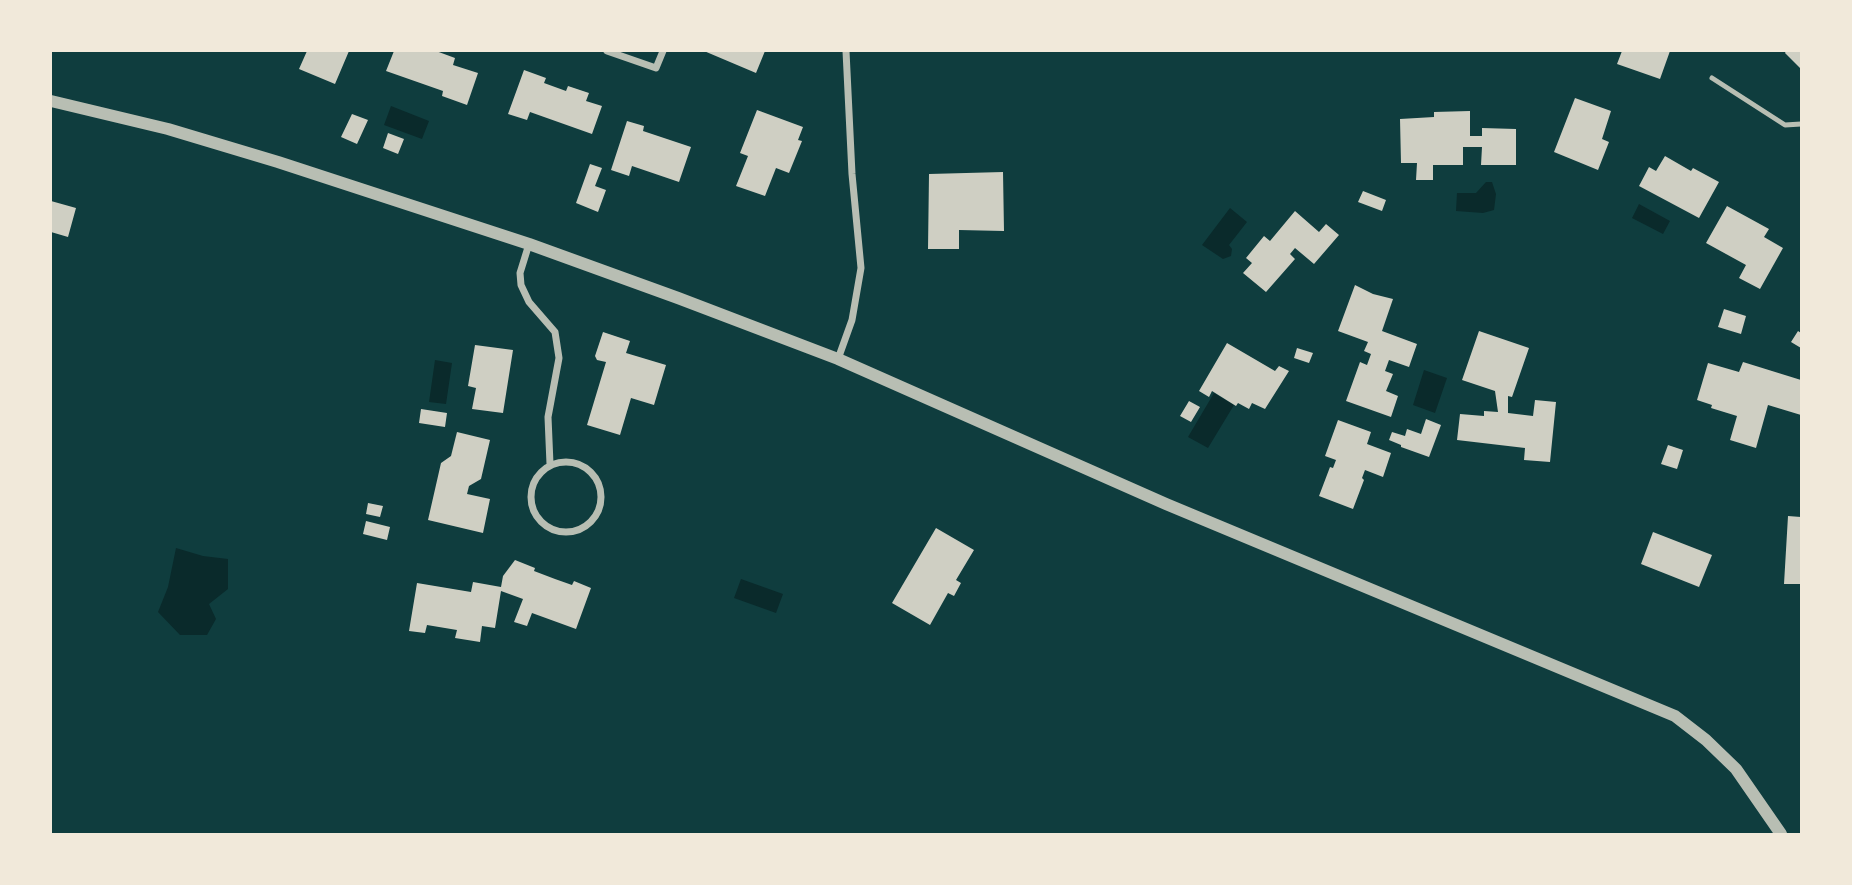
<!DOCTYPE html>
<html>
<head>
<meta charset="utf-8">
<style>
	body { margin:0 }
	#map { position:relative; width:1852px; height:885px; overflow:hidden; background:#0f3d3e; font-family:"IBM Plex Serif",serif }
	canvas { display:block }
	.frame { position:absolute; inset:0; border:52px solid #f1e9da; pointer-events:none }
</style>
</head>
<body>
<div id="map">
<canvas width="1852" height="885"></canvas>
<div class="frame"></div>
</div>
<script>
const c = document.querySelector('canvas').getContext('2d');
c.lineJoin = 'round';
function fillPath(path, color) {
  c.fillStyle = color;
  c.fill(path, 'evenodd');
}
function trace(path, color, width, dash) {
  c.strokeStyle = color;
  c.lineWidth = width;
  c.lineCap = dash ? 'butt' : 'round';
  c.setLineDash(dash || []);
  c.stroke(path);
}
fillPath(new Path2D(`
	M 391,106 L 429,121 L 422,139 L 384,125 Z
	M 1486,182 L 1492,182 L 1496,194 L 1494,210 L 1483,213 L 1456,211 L 1457,193 L 1476,193 Z
	M 1639,204 L 1670,221 L 1663,234 L 1632,218 Z
	M 1230,208 L 1247,222 L 1229,245 L 1232,249 L 1231,256 L 1223,259 L 1202,245 Z
	M 435,360 L 452,363 L 446,404 L 429,402 Z
	M 1424,370 L 1447,378 L 1435,413 L 1413,405 Z
	M 1214,393 L 1234,405 L 1208,448 L 1188,437 Z
	M 176,548 L 203,556 L 228,559 L 228,589 L 209,604 L 216,619 L 207,635 L 180,635 L 158,612 L 168,587 Z
	M 741,579 L 783,594 L 776,613 L 734,598 Z`), '#0a2a2b');
fillPath(new Path2D(`
	M 307,51 L 349,51 L 335,84 L 299,69 Z
	M 394,51 L 436,51 L 455,58 L 453,65 L 478,73 L 467,105 L 442,96 L 443,91 L 386,71 Z
	M 704,51 L 765,51 L 756,73 Z
	M 1622,51 L 1670,51 L 1660,79 L 1617,64 Z
	M 1786,51 L 1801,51 L 1801,69 L 1785,53 Z
	M 524,70 L 546,78 L 544,83 L 566,91 L 568,86 L 589,93 L 586,101 L 602,106 L 592,134 L 530,112 L 527,120 L 508,114 Z
	M 1575,98 L 1611,111 L 1602,139 L 1609,142 L 1598,170 L 1554,152 Z
	M 757,110 L 803,127 L 798,140 L 802,141 L 789,173 L 776,168 L 765,196 L 736,186 L 748,156 L 740,153 Z
	M 1470,111 L 1470,136 L 1482,136 L 1482,128 L 1516,129 L 1516,165 L 1481,165 L 1482,147 L 1463,147 L 1463,165 L 1433,165 L 1433,180 L 1416,180 L 1417,163 L 1401,163 L 1400,119 L 1434,117 L 1434,112 Z
	M 352,114 L 368,120 L 357,144 L 341,137 Z
	M 627,121 L 644,126 L 643,131 L 691,147 L 679,182 L 632,166 L 629,176 L 611,170 Z
	M 388,133 L 404,139 L 398,154 L 383,148 Z
	M 1665,156 L 1691,171 L 1693,168 L 1719,182 L 1699,218 L 1639,186 L 1649,167 L 1656,171 Z
	M 590,164 L 602,168 L 595,186 L 606,190 L 598,212 L 576,203 Z
	M 1003,172 L 1004,231 L 959,230 L 959,249 L 928,249 L 929,174 Z
	M 1363,191 L 1386,200 L 1382,211 L 1358,202 Z
	M 51,201 L 76,208 L 68,237 L 51,232 Z
	M 1727,206 L 1769,229 L 1764,237 L 1783,248 L 1760,289 L 1739,278 L 1746,265 L 1706,243 Z
	M 1295,211 L 1319,232 L 1326,224 L 1339,235 L 1314,264 L 1295,248 L 1290,254 L 1295,259 L 1266,292 L 1243,273 L 1252,263 L 1246,258 L 1264,236 L 1270,241 Z
	M 1355,285 L 1373,294 L 1393,299 L 1382,331 L 1417,344 L 1409,367 L 1389,360 L 1385,371 L 1393,374 L 1386,391 L 1398,396 L 1391,417 L 1346,401 L 1360,362 L 1367,365 L 1371,354 L 1364,351 L 1368,342 L 1338,331 Z
	M 1724,309 L 1746,316 L 1741,334 L 1718,327 Z
	M 1479,331 L 1529,348 L 1512,397 L 1508,396 L 1508,413 L 1533,416 L 1535,400 L 1556,402 L 1550,462 L 1524,460 L 1525,448 L 1457,440 L 1460,414 L 1484,416 L 1484,411 L 1498,412 L 1495,391 L 1462,380 Z
	M 1798,331 L 1801,333 L 1801,348 L 1791,342 Z
	M 603,332 L 630,341 L 626,353 L 666,365 L 654,405 L 631,398 L 620,435 L 587,425 L 606,362 L 597,360 L 595,356 Z
	M 1227,343 L 1275,371 L 1279,366 L 1289,371 L 1265,409 L 1252,403 L 1249,409 L 1238,403 L 1236,406 L 1212,391 L 1209,397 L 1199,391 Z
	M 475,345 L 513,350 L 503,413 L 472,409 L 476,388 L 468,386 Z
	M 1297,348 L 1313,353 L 1309,363 L 1294,358 Z
	M 1743,362 L 1801,380 L 1801,415 L 1768,405 L 1756,448 L 1730,440 L 1737,416 L 1711,408 L 1712,405 L 1697,400 L 1708,363 L 1739,372 Z
	M 1189,401 L 1200,407 L 1191,422 L 1180,416 Z
	M 421,409 L 447,413 L 445,427 L 419,423 Z
	M 1426,419 L 1441,425 L 1429,457 L 1401,447 L 1401,445 L 1389,440 L 1392,432 L 1405,436 L 1407,429 L 1421,434 Z
	M 1338,420 L 1371,432 L 1367,444 L 1391,453 L 1383,477 L 1365,470 L 1362,478 L 1364,480 L 1353,509 L 1319,496 L 1330,467 L 1333,468 L 1336,460 L 1325,456 Z
	M 457,432 L 490,440 L 481,479 L 469,486 L 467,494 L 490,499 L 483,533 L 428,520 L 441,463 L 451,456 Z
	M 1668,445 L 1683,450 L 1677,469 L 1661,464 Z
	M 368,503 L 383,506 L 380,517 L 366,514 Z
	M 1788,516 L 1801,517 L 1801,584 L 1784,584 Z
	M 366,521 L 390,527 L 387,540 L 363,534 Z
	M 936,528 L 974,550 L 956,580 L 961,583 L 954,596 L 948,593 L 930,625 L 892,603 Z
	M 1653,532 L 1712,555 L 1699,587 L 1641,564 Z
	M 515,560 L 535,568 L 534,571 L 555,579 L 572,585 L 574,581 L 591,588 L 576,629 L 532,613 L 527,626 L 514,622 L 523,599 L 501,591 L 495,628 L 482,626 L 480,642 L 455,638 L 457,630 L 427,625 L 425,633 L 409,631 L 417,583 L 471,592 L 473,582 L 501,587 L 503,576 Z`), '#cfcfc3');
trace(new Path2D(`
	M 1712,78 L 1785,125 L 1801,124`), '#b8beb3', 5);
trace(new Path2D(`
	M 607,51 L 656,68 L 663,51
	M 529,244 L 520,273 L 521,285 L 529,302 L 555,332 L 559,358 L 548,417 L 550,464
	M 838,359 L 852,320 L 861,268 L 852,174 L 846,51
	M531 497a35 35 0 1 1 70 0a35 35 0 1 1-70 0Z`), '#b8beb3', 7);
trace(new Path2D(`
	M 51,101 L 168,129 L 278,162 L 529,244 L 678,298 L 838,359 L 1166,504 L 1675,716 L 1706,740 L 1736,769 L 1781,834`), '#b8beb3', 12);
</script>
</body>
</html>
